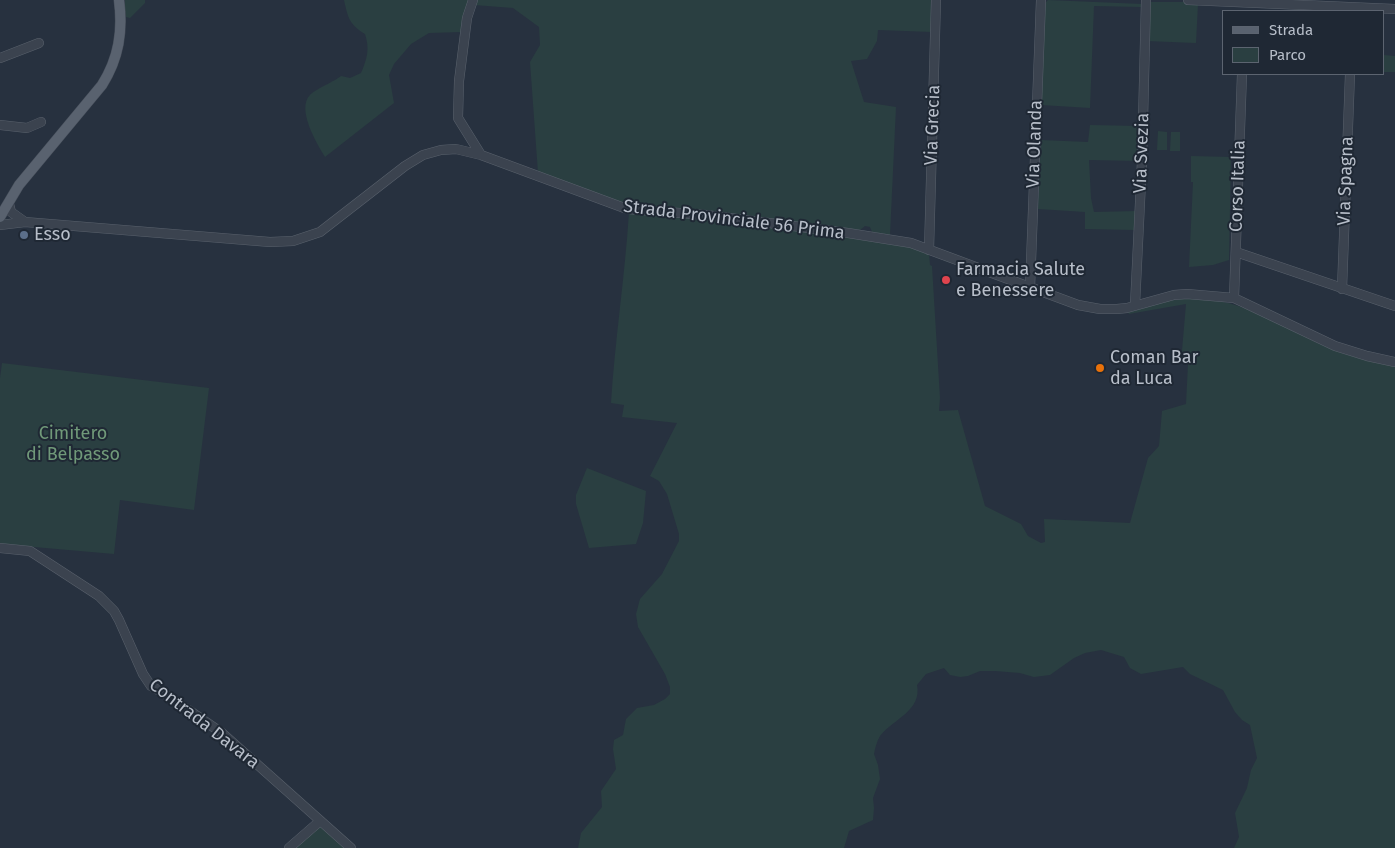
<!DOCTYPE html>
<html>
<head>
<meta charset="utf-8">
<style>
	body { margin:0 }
	#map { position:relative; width:1395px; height:848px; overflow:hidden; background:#27313f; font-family:"Fira Sans",sans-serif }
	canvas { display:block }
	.legend { position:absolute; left:1222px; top:10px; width:162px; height:65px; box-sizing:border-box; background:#1f2834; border:1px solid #5c6470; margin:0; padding:6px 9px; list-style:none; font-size:15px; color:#b7bec9 }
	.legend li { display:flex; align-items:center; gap:10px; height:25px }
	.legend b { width:25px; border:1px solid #5c6470 }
</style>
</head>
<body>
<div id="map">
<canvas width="1395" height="848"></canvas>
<ul class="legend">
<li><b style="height:6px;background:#59626f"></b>Strada</li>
<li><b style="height:14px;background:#2a3f41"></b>Parco</li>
</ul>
</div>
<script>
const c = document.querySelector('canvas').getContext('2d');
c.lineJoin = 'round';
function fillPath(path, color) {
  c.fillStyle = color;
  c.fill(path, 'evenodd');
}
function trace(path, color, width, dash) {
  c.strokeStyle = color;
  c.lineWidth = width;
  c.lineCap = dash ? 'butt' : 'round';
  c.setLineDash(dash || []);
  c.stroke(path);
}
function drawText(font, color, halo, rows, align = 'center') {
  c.font = font + ' "Fira Sans",sans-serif';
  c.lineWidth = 4;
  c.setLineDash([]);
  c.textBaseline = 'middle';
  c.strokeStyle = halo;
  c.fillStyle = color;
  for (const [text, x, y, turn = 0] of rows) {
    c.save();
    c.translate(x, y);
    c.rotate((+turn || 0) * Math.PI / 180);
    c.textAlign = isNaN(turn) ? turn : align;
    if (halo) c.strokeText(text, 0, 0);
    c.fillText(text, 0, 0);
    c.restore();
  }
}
fillPath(new Path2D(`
	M 125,0 L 145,0 L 145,3 L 130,18 L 126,17 L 124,6 Z
	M 344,0 L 469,0 L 462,32 L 429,33 L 411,44 L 394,64 L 389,75 L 394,103 L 325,157 C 317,144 296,109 310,95 C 314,90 335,81 341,76 L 350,78 L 361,73 C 367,59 370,49 365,34 C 349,24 348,18 344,0 Z
	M 476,0 L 933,0 L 932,32 L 878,30 L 877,41 L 867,59 L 851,61 L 864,102 L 896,107 L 890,235 L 872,232 L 870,227 L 865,226 L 860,230 L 627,205 L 538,173 L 530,62 L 540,45 L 539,27 L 513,8 L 474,5 Z
	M 1048,0 L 1142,4 L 1141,7 L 1094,6 L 1090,108 L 1041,105 L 1045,3 Z
	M 1151,2 L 1188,2 L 1198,4 L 1196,43 L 1147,41 L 1147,6 Z
	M 1384,55 L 1395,56 L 1395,72 L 1384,72 Z
	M 1090,125 L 1140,126 L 1138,161 L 1089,160 L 1091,198 L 1094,212 L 1137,211 L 1134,230 L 1085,229 L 1085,212 L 1038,209 L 1041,140 L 1088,142 Z
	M 1158,131 L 1167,132 L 1167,150 L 1157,150 Z
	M 1171,132 L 1180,132 L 1180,151 L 1170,151 Z
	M 1191,156 L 1231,157 L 1229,260 L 1213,265 L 1189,267 L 1193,182 L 1191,182 Z
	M 629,212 C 724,220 819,233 913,247 L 929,253 L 930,265 L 932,266 L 940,398 L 939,411 L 958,410 L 985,506 L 1021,524 L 1028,536 L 1041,543 L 1045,542 L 1044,519 L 1130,523 L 1148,458 L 1159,446 L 1162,411 L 1186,404 L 1188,364 L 1181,362 L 1186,304 L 1129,314 L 1128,312 C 1154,304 1179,296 1206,299 C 1248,303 1284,328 1322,345 C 1345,356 1370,361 1395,366 L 1395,848 L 1234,848 L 1239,837 L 1235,813 L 1247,788 L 1251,770 L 1257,758 L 1250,725 L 1242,720 L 1235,712 L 1223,690 L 1190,674 L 1183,667 L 1141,674 L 1130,668 L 1124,657 L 1101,650 L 1085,653 L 1074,658 L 1050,675 L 1034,677 L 1020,673 L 995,671 L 980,671 L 968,676 L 960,677 L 950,675 L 944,668 L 926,674 L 917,685 C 922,711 893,719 880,736 C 877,741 875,748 874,754 L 878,765 L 880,779 L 873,798 L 874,808 L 873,820 L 849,831 L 844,848 L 578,848 L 581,833 L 602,807 L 601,791 L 616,769 L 613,749 L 614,740 L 623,735 L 626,719 L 637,708 L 654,705 L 665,699 L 670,694 L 670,687 L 665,674 L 638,627 L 636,614 L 640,599 L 662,574 L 679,541 L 679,534 L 667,494 L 659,481 L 650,476 L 677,423 L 622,417 L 624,405 L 611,403 C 615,339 625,276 629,212 Z
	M 2,363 L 209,388 L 194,510 L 120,500 L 114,554 L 0,544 L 0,378 Z
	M 587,468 L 646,491 L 643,523 L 636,544 L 589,548 L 576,504 L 576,495 Z
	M 321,825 L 347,848 L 294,848 Z`), '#2a3f41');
const minor = new Path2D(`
	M 473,0 L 467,18 L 459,81 L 458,118 L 481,155
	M 1188,0 L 1395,9
	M 0,58 L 39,43
	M 0,125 L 27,128 L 41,122
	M 9,204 L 11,212 L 25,222
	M 0,225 L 25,222 L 270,242 L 293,241 L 320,232 L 405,166 L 423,155 L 441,150 L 456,149 L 481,155 L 627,209 L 706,215 L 848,233 L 911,243 L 1078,305 L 1100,309 L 1117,309 L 1127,308 L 1174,295 L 1187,294 L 1234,298 L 1335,346 L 1367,356 L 1395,362
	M 929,250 L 936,0
	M 1236,252 L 1395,306
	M 1030,288 L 1041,0
	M 1342,289 L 1350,74
	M 1234,298 L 1242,74
	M 1135,305 L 1142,161 L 1146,0
	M 0,548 L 30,551 L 99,596 L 114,611 L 119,620 L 143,674 L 151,686 L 165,694 L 222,733 L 351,848
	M 289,848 L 320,821`);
const major = new Path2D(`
	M 0,217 L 19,185 L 102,85 C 119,58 123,31 119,0`);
trace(minor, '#59616c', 10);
trace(major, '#444c58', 11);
trace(minor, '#3b434f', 9);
trace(major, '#59626f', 10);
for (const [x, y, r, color] of [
	[24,235,5,"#5c6f8a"],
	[946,280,5,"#e0444e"],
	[1100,368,5,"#e8710a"]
]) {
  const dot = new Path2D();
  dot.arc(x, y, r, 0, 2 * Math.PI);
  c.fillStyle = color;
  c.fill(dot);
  trace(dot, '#1f2834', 2);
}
drawText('18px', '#b7bec9', '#1f2834', [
	["Via Grecia",933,125,-88],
	["Via Olanda",1035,144,-88],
	["Via Svezia",1142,153,-88],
	["Via Spagna",1346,181,-88],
	["Corso Italia",1238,186,-88],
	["Strada Provinciale 56 Prima",734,220,7],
	["Contrada Davara",204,724,38]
]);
drawText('18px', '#b7bec9', '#1f2834', [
	["Esso",34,235],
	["Farmacia Salute",956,270],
	["e Benessere",956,291],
	["Coman Bar",1110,358],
	["da Luca",1110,379]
], 'left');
drawText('18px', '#709979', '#1f2834', [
	["Cimitero",73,434],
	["di Belpasso",73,455]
]);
</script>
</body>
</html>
